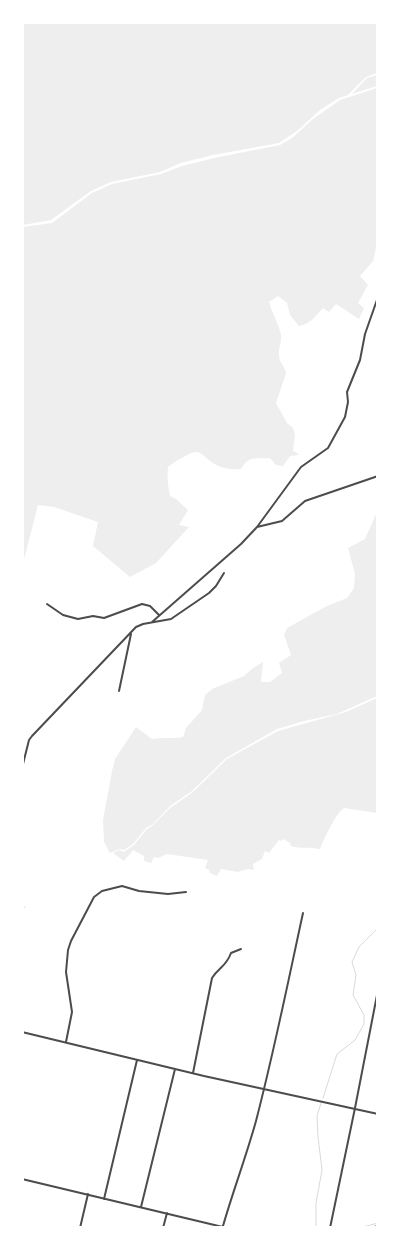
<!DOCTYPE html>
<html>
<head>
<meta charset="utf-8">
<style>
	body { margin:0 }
	#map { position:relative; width:400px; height:1250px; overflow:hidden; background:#fff; font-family:"Open Sans",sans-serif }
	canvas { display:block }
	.frame { position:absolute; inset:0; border:24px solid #fff; pointer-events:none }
</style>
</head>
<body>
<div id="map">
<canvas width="400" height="1250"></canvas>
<div class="frame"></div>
</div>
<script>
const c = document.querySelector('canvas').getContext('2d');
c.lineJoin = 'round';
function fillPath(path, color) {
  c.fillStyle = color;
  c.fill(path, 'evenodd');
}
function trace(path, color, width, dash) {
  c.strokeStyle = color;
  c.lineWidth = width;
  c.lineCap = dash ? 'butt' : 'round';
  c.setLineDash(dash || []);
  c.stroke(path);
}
fillPath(new Path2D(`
	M 23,22 L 377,23 L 377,73 L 366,77 L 348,95 L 339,98 L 320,110 L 297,131 L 279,143 L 213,155 L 181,163 L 160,172 L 111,182 L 91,191 L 51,220 L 23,225 Z
	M 377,75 L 377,86 L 352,94 L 367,78 Z
	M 377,88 L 377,243 L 373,261 L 360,276 L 368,285 L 358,303 L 364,308 L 359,319 L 336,304 L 329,312 L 323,308 C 315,317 310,324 299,326 L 290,315 L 287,303 L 278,296 L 269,302 C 272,313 279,324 281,335 C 282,342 278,349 279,355 C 279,363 285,366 286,373 L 276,403 L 287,423 L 293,428 L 295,434 L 293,451 L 297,453 L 299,455 L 290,456 L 283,466 L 276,465 L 270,458 C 257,459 248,455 241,469 C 230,470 219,468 210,461 C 206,458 202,453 197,452 C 191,451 173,463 168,467 C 167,478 168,486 170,496 L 176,499 L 188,510 L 179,525 L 189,527 L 156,563 L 130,577 L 93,546 L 98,522 L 54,507 L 38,505 L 23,563 L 23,227 L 52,223 L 92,193 L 112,184 L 161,174 L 182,166 L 214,158 L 280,145 L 292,138 L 313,119 L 340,100 Z
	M 377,512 L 377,696 L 337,714 L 304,721 L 277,729 L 226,758 L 192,791 L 170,806 L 153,824 L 146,828 L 133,844 L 124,850 L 119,849 L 110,853 L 104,842 L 103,820 L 112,771 L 115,759 L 136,727 L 152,739 C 162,737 173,739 183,737 L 186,728 L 202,710 L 205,695 L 212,689 L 244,676 L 253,668 L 263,662 L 261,682 L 270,682 L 282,673 L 279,663 L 291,655 L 284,635 L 287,628 L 325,607 L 347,598 L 354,588 L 355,574 L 348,548 L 365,539 Z
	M 377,698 L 377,813 L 344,808 C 336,813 324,839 320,849 C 310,847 300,849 291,846 L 290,843 L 283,839 L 281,841 L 279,840 L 269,853 L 265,851 L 262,859 L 253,864 L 254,870 L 248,869 L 238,872 L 221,869 L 217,876 L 210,873 L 209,870 L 205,868 L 208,860 L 167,854 L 158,858 L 154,857 L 151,863 L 144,861 L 144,856 L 133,850 L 124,861 L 113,853 L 119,850 L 124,852 L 134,845 L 147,829 L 153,825 L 170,808 L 193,792 L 227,759 L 278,731 L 346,712 Z`), '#eee');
trace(new Path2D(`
	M 22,909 L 25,907
	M 323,1098 L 337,1054 L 355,1040 L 364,1024 L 364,1015 L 353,995 L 356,975 L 352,962 L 359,947 L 378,928
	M 316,1228 L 316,1203 L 322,1170 L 318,1137 L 317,1116 L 321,1103
	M 359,1228 L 378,1223`), '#d9d9d9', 1);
trace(new Path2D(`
	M 257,527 L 282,521 L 305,501 L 378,476
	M 47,604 L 63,615 L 78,619 L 93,616 L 104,618 L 142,604 L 150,606 L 159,615
	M 152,622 L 241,544 L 257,527 L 301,467 L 328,448 L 345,417 L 348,402 L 347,392 L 360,360 L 365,334 L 378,297
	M 119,691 L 131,634
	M 22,768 L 29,740 L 32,736 L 136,627 L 143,624 L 171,619 L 209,593 L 216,586 L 224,573
	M 22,1032 L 204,1076 L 378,1114
	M 66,1042 L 72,1012 L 66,972 L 68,950 L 71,941 L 94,897 L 102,891 L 122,886 L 139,891 L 168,894 L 186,892
	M 193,1073 L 212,978 C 219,967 226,967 231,953 L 241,949
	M 22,1179 L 227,1228
	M 104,1199 L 137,1060
	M 141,1207 L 175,1069
	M 223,1226 C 233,1191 246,1157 256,1121 C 274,1052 288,982 303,913
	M 80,1228 L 88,1194
	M 163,1228 L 167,1213
	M 330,1228 L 355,1108 L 378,990
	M 370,1228 L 378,1226`), '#4c4c4c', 2);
</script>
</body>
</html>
